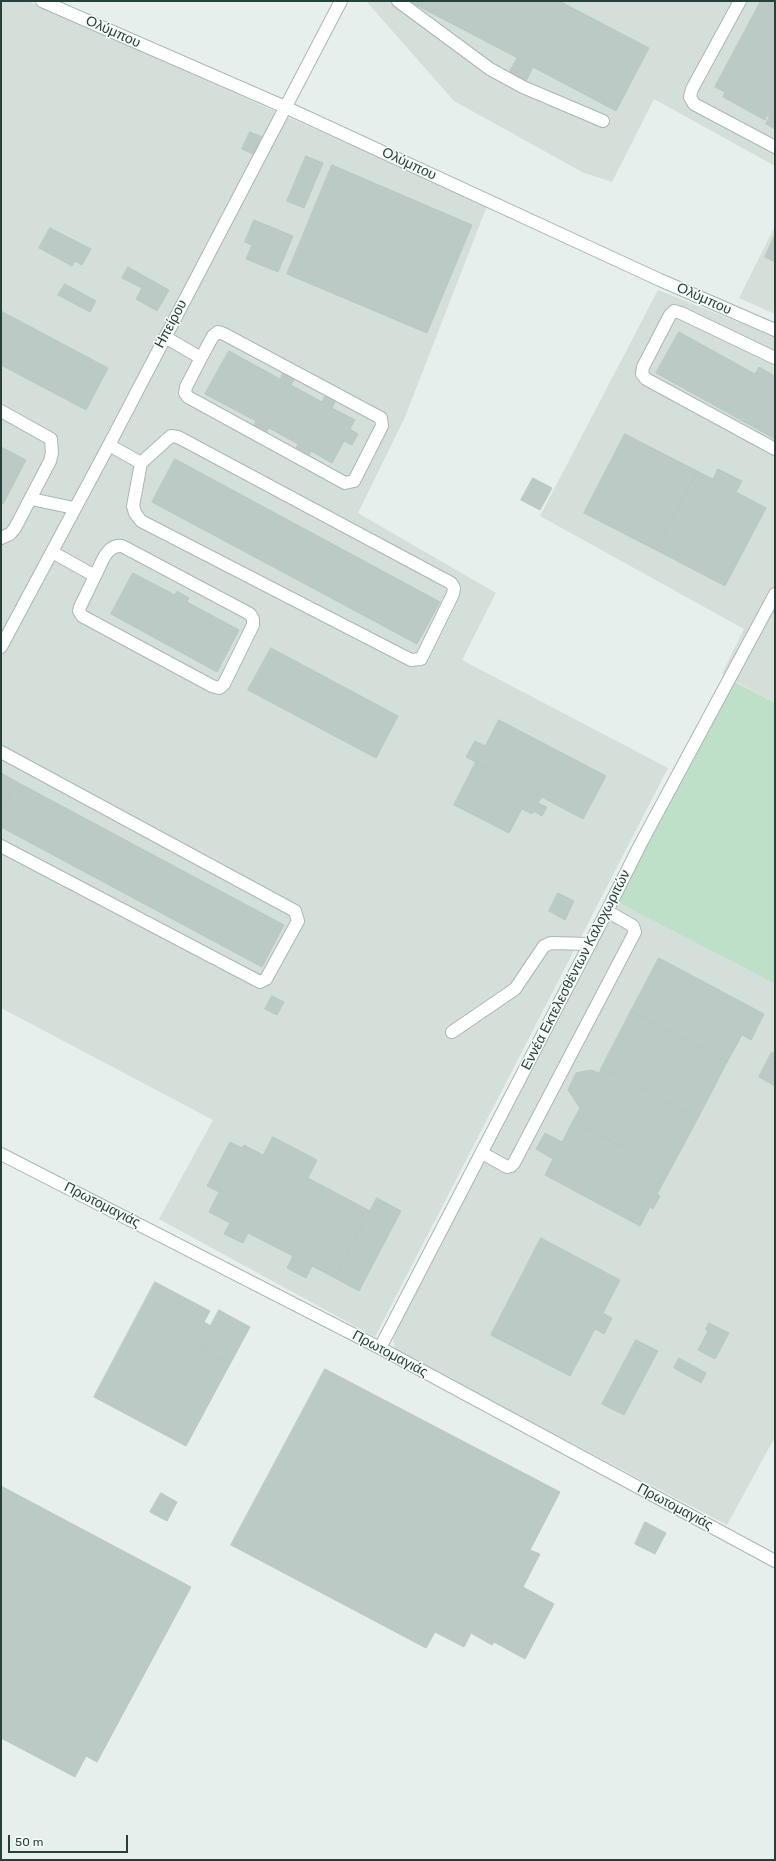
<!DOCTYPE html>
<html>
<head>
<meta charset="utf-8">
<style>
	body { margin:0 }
	#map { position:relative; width:776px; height:1861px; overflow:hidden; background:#e6efeb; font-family:Rubik,sans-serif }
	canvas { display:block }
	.frame { position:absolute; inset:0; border:2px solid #24423a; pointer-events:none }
	.scale { position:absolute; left:8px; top:1835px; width:120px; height:18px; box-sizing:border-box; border:2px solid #24423a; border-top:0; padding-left:5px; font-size:12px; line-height:14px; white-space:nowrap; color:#24423a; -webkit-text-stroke:3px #f7fbf9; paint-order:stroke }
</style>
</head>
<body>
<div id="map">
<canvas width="776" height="1861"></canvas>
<div class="frame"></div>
<div class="scale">50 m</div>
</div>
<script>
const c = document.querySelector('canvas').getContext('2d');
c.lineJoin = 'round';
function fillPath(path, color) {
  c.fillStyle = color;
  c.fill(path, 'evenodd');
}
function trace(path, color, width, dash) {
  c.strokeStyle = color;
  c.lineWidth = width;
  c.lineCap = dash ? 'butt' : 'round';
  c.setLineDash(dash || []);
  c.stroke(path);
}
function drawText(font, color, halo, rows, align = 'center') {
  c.font = font + ' Rubik,sans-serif';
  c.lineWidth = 3;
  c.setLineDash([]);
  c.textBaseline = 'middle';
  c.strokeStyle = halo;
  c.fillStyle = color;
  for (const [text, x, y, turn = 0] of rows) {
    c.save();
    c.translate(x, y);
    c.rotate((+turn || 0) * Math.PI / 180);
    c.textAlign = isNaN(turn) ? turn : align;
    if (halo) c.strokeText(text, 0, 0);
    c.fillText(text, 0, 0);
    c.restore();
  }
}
fillPath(new Path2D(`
	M 1,1 L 28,1 L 487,206 L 405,417 L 358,513 L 496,593 L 462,660 L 668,768 L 375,1337 L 159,1219 L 213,1120 L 1,1008 Z
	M 366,1 L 775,1 L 775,166 L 654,99 L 612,182 L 584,173 L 454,101 Z
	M 775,226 L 775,314 L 739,298 Z
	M 658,290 L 775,337 L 775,703 L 722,674 L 744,629 L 540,516 Z
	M 617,902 L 775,984 L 775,1437 L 727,1525 L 395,1350 L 393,1337 Z`), '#d4dfda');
fillPath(new Path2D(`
	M 735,682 L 775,703 L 775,984 L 617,902 Z`), '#bfe0c8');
const building = new Path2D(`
	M 409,1 L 559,1 L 649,48 L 616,111 L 533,67 L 525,83 L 508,74 L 517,58 Z
	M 761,1 L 775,1 L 775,119 L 767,115 L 765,120 L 723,97 L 725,92 L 715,87 Z
	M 770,116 L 775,119 L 775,129 L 766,124 Z
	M 250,132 L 265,138 L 257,156 L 242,149 Z
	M 306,156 L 323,163 L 304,208 L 287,201 Z
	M 332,165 L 472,225 L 427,333 L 287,274 Z
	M 254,220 L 293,236 L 278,272 L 246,259 L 252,245 L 245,242 Z
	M 50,228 L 91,249 L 82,265 L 75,261 L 72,266 L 39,248 Z
	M 775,235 L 775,262 L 765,257 Z
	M 128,267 L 169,290 L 157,311 L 136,299 L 142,288 L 122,278 Z
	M 65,284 L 96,301 L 90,312 L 58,295 Z
	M 1,311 L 108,368 L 86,410 L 1,365 Z
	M 679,332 L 755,374 L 759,367 L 775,376 L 775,439 L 656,373 Z
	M 229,351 L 280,379 L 285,370 L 296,376 L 291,385 L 322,402 L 327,393 L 337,398 L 332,408 L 355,420 L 350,429 L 358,434 L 352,445 L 344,441 L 332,463 L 311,451 L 307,458 L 294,452 L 298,444 L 269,428 L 264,436 L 252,429 L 256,421 L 205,394 Z
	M 625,434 L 697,471 L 656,550 L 584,513 Z
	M 1,447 L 26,460 L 3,504 L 1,503 Z
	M 175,459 L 440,602 L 417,644 L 152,502 Z
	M 718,469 L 742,481 L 736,492 L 766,508 L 725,586 L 656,550 L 697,471 L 713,479 Z
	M 533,478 L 552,488 L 540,510 L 521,500 Z
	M 133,573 L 175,595 L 177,591 L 189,598 L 187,602 L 239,630 L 217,672 L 111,614 Z
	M 271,648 L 398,716 L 376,758 L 248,690 Z
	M 499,720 L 606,776 L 583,819 L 466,757 L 475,741 L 485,746 Z
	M 476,762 L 542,797 L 538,803 L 547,807 L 542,816 L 534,811 L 532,814 L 522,809 L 509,833 L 454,805 Z
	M 1,773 L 17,782 L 1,812 Z
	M 17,782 L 284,925 L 262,967 L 1,827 L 1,812 Z
	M 558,893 L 574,901 L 565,920 L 549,911 Z
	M 659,958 L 764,1014 L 751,1040 L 742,1035 L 727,1062 L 631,1011 Z
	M 272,996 L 284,1002 L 277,1015 L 265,1009 Z
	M 631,1011 L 727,1062 L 698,1118 L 602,1067 Z
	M 772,1052 L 775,1054 L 775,1086 L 759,1077 Z
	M 602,1067 L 698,1118 L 669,1172 L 573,1121 L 580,1108 L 568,1090 L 576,1073 L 591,1070 L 599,1073 Z
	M 573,1121 L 669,1172 L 657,1194 L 660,1196 L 653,1209 L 650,1207 L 640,1226 L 545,1175 L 553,1159 L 536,1149 L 545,1133 L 562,1142 Z
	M 273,1137 L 317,1160 L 308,1178 L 370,1211 L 335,1278 L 312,1266 L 306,1278 L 287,1268 L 293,1256 L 248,1233 L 243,1243 L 224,1234 L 230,1223 L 209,1212 L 219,1192 L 207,1186 L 230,1142 L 242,1148 L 244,1145 L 263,1155 Z
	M 377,1198 L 401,1211 L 359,1291 L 335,1278 Z
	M 541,1238 L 620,1280 L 603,1313 L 612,1318 L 604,1334 L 595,1329 L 570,1376 L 491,1335 Z
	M 155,1282 L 210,1311 L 204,1322 L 211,1326 L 199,1348 L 230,1364 L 186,1446 L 94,1397 Z
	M 219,1310 L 250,1327 L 230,1364 L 199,1348 Z
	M 709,1323 L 729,1333 L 715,1359 L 698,1350 L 708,1331 L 706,1330 Z
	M 636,1340 L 658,1351 L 624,1415 L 602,1404 Z
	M 679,1358 L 706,1373 L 701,1383 L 674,1368 Z
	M 325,1369 L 560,1492 L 530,1550 L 540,1554 L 523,1587 L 554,1604 L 525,1659 L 494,1642 L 492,1645 L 471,1633 L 464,1647 L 435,1632 L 426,1648 L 231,1545 Z
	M 1,1486 L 191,1587 L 97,1762 L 86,1756 L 75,1777 L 1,1738 Z
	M 161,1493 L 177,1502 L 167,1521 L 150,1512 Z
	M 645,1522 L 666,1533 L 655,1554 L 635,1544 Z`);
fillPath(building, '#bbcac4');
trace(building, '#b8c9c2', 1);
const minor = new Path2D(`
	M 42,1 L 285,107 L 660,280 L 775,330
	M 398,1 L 490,69 L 523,87 L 603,121
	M 740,1 L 692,89 L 690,97 L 694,104 L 775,147
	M 165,337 L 201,358 L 186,387 L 185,393 L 188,397 L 345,483 L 354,481 L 382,426 L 381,418 L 224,334 L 218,332 L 213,336 L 201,358
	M 775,358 L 681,313 L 674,311 L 670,315 L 643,367 L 642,374 L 646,379 L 775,449
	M 1,411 L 51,439 L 52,453 L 50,461 L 15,528 L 10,534 L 1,538
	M 109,445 L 141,463 L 133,506 L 135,513 L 141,521 L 411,660 L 421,659 L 453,594 L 454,588 L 451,583 L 178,437 L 171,436 L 141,463
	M 31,499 L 74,508
	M 52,552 L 95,576 L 80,607 L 79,611 L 82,616 L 212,686 L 219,688 L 224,684 L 253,625 L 253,619 L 250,614 L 122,546 C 106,544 101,565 95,576
	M 1,647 L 109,445 L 341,1
	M 1,752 L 295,911 L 298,921 L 266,979 L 260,982 L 1,846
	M 452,1032 L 515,989 L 544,946 L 551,943 L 590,944
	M 482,1153 L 507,1167 L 511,1166 L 514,1163 L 635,932 L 633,926 L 607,911
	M 1,1154 L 380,1348 L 775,1561
	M 380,1348 L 607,911 L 640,845 L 775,594`);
trace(minor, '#a8b8b2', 14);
trace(minor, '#fff', 12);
drawText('14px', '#24423a', '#f7fbf9', [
	["Ολύμπου",113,32,24],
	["Ολύμπου",409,164,25],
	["Ολύμπου",704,299,24],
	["Ηπείρου",171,324,-62],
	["Εννέα Εκτελεσθέντων Καλοχωριτών",576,970,-63],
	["Πρωτομαγιάς",102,1205,27],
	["Πρωτομαγιάς",390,1354,28],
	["Πρωτομαγιάς",675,1507,28]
]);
</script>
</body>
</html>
